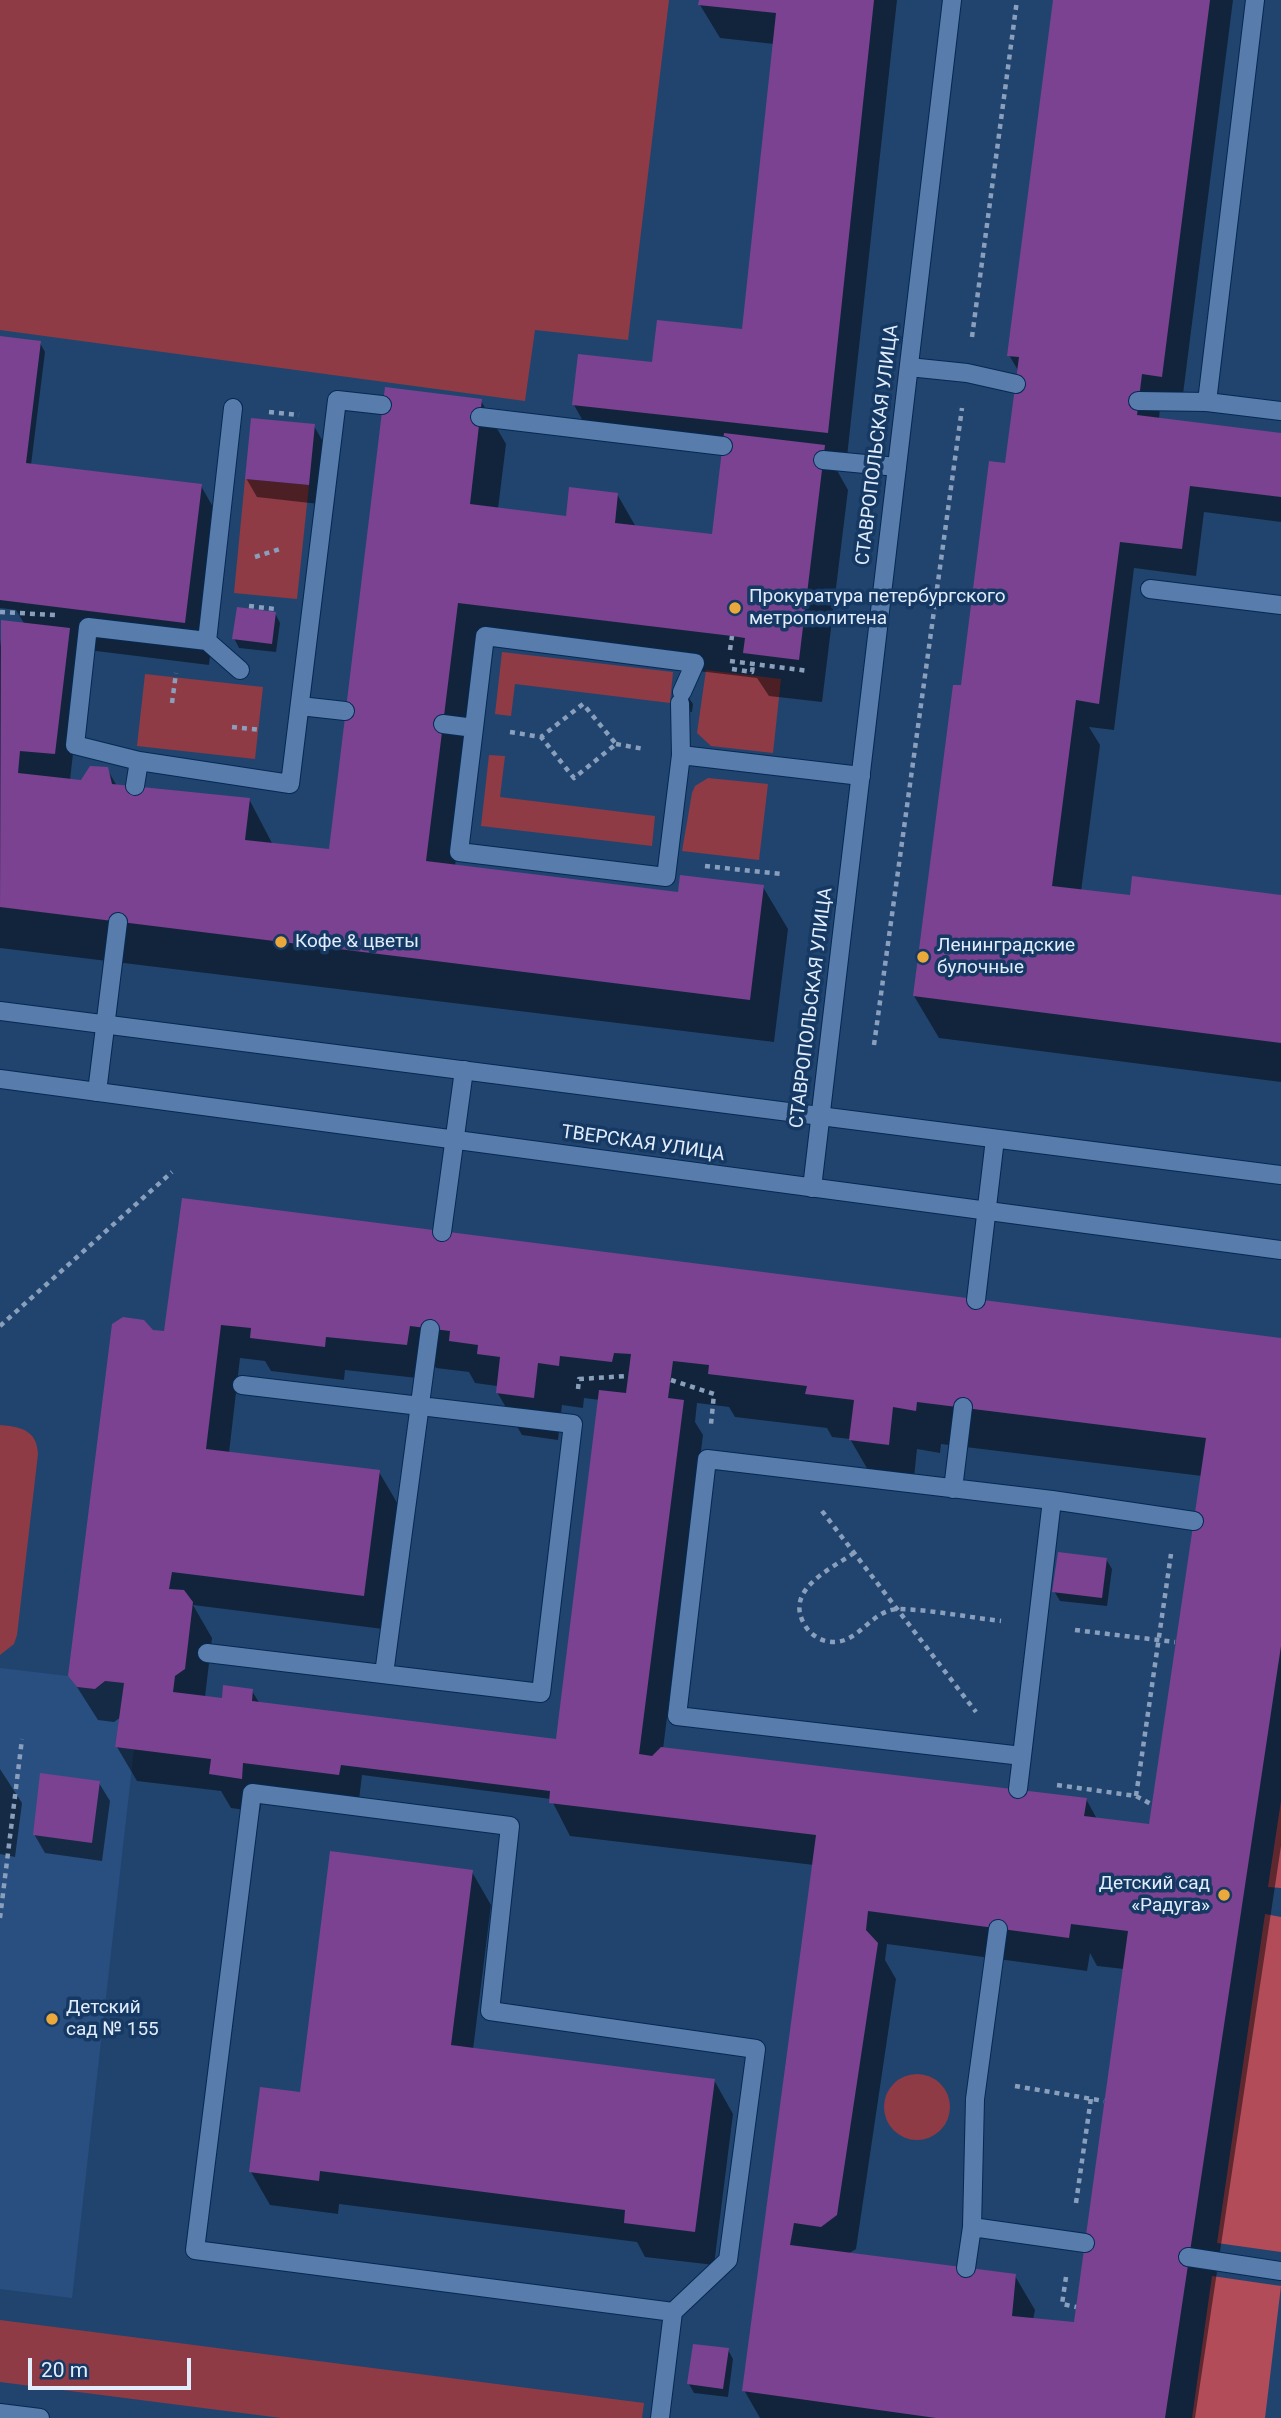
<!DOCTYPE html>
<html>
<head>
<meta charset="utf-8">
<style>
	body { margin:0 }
	#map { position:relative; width:1281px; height:2418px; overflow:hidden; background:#21446f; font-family:Roboto,sans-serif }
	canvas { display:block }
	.scale { position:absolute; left:28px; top:2358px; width:163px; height:32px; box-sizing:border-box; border:4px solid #e1edfd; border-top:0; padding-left:9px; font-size:21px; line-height:24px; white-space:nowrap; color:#e1edfd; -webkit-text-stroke:5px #163963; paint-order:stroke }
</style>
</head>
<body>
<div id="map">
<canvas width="1281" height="2418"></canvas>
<div class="scale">20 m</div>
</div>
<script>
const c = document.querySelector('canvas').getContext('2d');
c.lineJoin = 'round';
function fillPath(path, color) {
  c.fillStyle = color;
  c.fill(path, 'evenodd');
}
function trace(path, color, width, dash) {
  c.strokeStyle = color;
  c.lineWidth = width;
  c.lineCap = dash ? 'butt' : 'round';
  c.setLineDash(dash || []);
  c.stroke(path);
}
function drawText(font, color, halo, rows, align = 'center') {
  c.font = font + ' Roboto,sans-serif';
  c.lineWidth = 7;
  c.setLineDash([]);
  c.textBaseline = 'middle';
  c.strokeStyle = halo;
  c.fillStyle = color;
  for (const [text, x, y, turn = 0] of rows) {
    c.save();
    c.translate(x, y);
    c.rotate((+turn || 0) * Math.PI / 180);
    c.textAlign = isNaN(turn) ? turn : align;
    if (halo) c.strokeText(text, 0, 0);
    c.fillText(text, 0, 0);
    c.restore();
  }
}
fillPath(new Path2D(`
	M 0,1668 L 68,1676 L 77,1687 L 95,1689 L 105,1681 L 124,1683 L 115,1747 L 134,1749 L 72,2298 L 0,2289 Z`), '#284f80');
fillPath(new Path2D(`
	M 0,0 L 669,0 L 628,340 L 535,330 L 525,401 L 0,330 Z
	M 245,479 L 309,485 L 297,599 L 234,593 Z
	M 502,652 L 673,672 L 670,703 L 515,684 L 511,716 L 495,714 Z
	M 706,670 L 781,679 L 773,753 L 711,746 L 697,733 Z
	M 145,674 L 263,687 L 255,759 L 137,746 Z
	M 489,755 L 505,756 L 500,797 L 655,816 L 652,846 L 481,826 Z
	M 708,778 L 768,784 L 759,860 L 682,851 L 692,793 L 695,786 Z
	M 0,1425 C 21,1427 37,1430 38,1454 L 17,1635 L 14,1644 L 0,1655 Z
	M884 2107a33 33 0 1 1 66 0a33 33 0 1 1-66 0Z
	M 0,2320 L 644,2403 L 642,2418 L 281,2418 L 0,2382 Z`), '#8e3b45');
fillPath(new Path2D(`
	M 1281,1801 L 1281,1888 L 1268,1887 Z
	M 1265,1914 L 1281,1917 L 1281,2252 L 1217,2243 Z
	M 1212,2276 L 1281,2286 L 1265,2418 L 1192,2418 Z`), '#b34c59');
fillPath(new Path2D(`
	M 701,0 L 897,0 L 846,466 L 834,465 L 848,490 L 822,702 L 769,696 L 757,678 L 481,645 L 455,867 L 679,894 L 763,887 L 788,929 L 774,1042 L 0,948 L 0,647 L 3,622 L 25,625 L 16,610 L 0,608 L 0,338 L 40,343 L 45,352 L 31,465 L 201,486 L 225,528 L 209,665 L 80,649 L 84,657 L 70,780 L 82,782 L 107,769 L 117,786 L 249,799 L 273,845 L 330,851 L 481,401 L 506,444 L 498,509 L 567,518 L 617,494 L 636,527 L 714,536 L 724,453 L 593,439 L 574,405 L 654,364 L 743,331 L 774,44 L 720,38 L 700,5 Z
	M 1054,0 L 1233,0 L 1181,410 L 1160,408 L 1159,419 L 1281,435 L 1281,522 L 1204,512 L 1196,576 L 1134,568 L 1114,730 L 1089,727 L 1100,745 L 1081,892 L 1131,897 L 1281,897 L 1281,1082 L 939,1038 L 914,996 L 964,688 L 1009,465 L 1019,372 L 1009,355 Z
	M 314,426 L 325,445 L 319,504 L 257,497 L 246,478 Z
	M 275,613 L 280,623 L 276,652 L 239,648 L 234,638 Z
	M 687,695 L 693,704 L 692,712 L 681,710 Z
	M 183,1200 L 1281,1340 L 1281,1846 L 1195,2418 L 760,2418 L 744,2390 L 814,1865 L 570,1836 L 551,1799 L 362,1775 L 358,1808 L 262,1796 L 260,1812 L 231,1808 L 221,1791 L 137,1781 L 117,1747 L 121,1717 L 114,1722 L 98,1720 L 70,1676 L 152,1331 L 165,1333 ZM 429,1355 L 436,1368 L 469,1372 L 475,1383 L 497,1386 L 497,1392 L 522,1435 L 558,1440 L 562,1405 L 583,1408 L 584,1398 L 600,1400 L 557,1745 L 260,1704 L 252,1691 L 223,1700 L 205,1697 L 212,1638 L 193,1605 L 383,1629 L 399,1506 L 379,1472 L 229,1453 L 240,1358 L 265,1361 L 271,1371 L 344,1380 L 345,1370 L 426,1379 ZM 697,1403 L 729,1407 L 735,1417 L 827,1428 L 832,1437 L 850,1439 L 875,1482 L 913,1487 L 917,1449 L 940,1453 L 941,1444 L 1202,1476 L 1150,1826 L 1097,1819 L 1086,1799 L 663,1749 L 703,1435 L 695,1422 ZM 887,1944 L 1087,1971 L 1090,1953 L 1097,1966 L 1124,1969 L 1075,2324 L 1033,2320 L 1035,2310 L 1015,2276 L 848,2254 L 856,2249 L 896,1979 L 885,1960 Z
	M 1106,1559 L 1112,1569 L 1107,1606 L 1060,1601 L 1054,1591 Z
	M 0,1769 L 22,1803 L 15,1857 L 0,1854 Z
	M 99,1783 L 110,1801 L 102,1861 L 45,1853 L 34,1834 Z
	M 472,1872 L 491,1905 L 473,2050 L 714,2080 L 733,2114 L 714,2265 L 645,2257 L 637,2242 L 339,2204 L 338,2214 L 270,2205 L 251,2172 L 301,2094 Z
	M 728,2350 L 733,2359 L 728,2397 L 694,2393 L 689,2384 Z`), '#0007');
fillPath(new Path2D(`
	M 699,0 L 874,0 L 828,433 L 572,405 L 578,354 L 652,362 L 657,320 L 742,329 L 776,13 L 698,5 Z
	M 1053,0 L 1210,0 L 1162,377 L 1142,374 L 1137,415 L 1281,433 L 1281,497 L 1190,486 L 1182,549 L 1120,542 L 1099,704 L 1076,700 L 1052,886 L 1130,895 L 1132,876 L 1281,895 L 1281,1043 L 913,996 L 953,685 L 961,685 L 989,461 L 1005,463 L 1019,357 L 1007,356 Z
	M 0,336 L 41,341 L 26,463 L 202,484 L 185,623 L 0,600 Z
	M 385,387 L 482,399 L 470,504 L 566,516 L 569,487 L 618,493 L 615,523 L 712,534 L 724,433 L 825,445 L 799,660 L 743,653 L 745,638 L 732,636 L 458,603 L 426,861 L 678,892 L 680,875 L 764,885 L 750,1000 L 0,907 L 1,620 L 70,628 L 55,754 L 20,751 L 18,773 L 81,780 L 90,766 L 108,767 L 112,784 L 250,798 L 245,840 L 329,849 Z
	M 251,418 L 315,424 L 309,485 L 245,479 Z
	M 237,607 L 276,612 L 272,644 L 232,639 Z
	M 182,1198 L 1281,1338 L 1281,1646 L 1165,2418 L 936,2418 L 742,2391 L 816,1835 L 549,1803 L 550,1791 L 341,1765 L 339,1775 L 243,1763 L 242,1779 L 209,1774 L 211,1759 L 115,1747 L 124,1683 L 105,1681 L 95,1689 L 77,1687 L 68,1676 L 112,1324 L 123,1317 L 144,1320 L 153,1330 L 164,1331 ZM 221,1325 L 251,1328 L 250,1338 L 325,1347 L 326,1337 L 407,1345 L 410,1326 L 450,1331 L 449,1341 L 478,1345 L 477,1354 L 500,1357 L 496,1393 L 534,1398 L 538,1363 L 559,1366 L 560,1356 L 612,1362 L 614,1353 L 631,1354 L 626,1393 L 599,1390 L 556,1739 L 252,1701 L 253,1689 L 223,1685 L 222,1698 L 173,1692 L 175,1676 L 185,1669 L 193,1602 L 184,1590 L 169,1589 L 172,1572 L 364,1596 L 380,1470 L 206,1449 ZM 673,1361 L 709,1365 L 708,1374 L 807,1386 L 805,1394 L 854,1400 L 849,1440 L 889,1445 L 893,1407 L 916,1411 L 917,1402 L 1206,1438 L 1149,1824 L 1084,1816 L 1087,1798 L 661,1747 L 652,1756 L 639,1754 L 684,1400 L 668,1398 ZM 868,1911 L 1069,1938 L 1071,1924 L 1128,1931 L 1074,2322 L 1012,2316 L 1016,2274 L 790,2245 L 794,2223 L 821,2227 L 837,2215 L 878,1943 L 866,1930 Z
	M 1058,1552 L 1107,1558 L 1102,1598 L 1052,1592 Z
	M 40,1773 L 100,1781 L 92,1843 L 33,1835 Z
	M 330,1851 L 473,1870 L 451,2045 L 715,2079 L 695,2232 L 624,2223 L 625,2210 L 320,2171 L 319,2181 L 249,2172 L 260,2087 L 300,2092 Z
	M 693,2344 L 729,2348 L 723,2389 L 687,2384 Z`), '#7a4291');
const service = new Path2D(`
	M 909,367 L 967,373 L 1016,384
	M 1138,401 L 1207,402 L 1281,411
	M 1207,402 L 1255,0
	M 480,417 L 723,446
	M 823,460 L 897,467
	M 1150,589 L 1281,605
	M 207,641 L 233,408
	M 240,670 L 207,641 L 88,627 L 75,745 L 139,761 L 290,784 L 337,400 L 382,405
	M 680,703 L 681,755
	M 300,706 L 345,711
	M 443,724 L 474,728 L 485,636 L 695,663 L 682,692
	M 474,728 L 459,852 L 666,877 L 681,755 L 861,776
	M 135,786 L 139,761
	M 97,1092 L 118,922
	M 442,1232 L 464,1070
	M 976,1300 L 995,1139
	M 707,1459 L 1052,1500 L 1022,1756 L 677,1716 Z
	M 953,1489 L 963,1407
	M 1052,1500 L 1194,1521
	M 207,1653 L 541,1693 L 573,1424 L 242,1385
	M 384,1674 L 430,1329
	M 1018,1789 L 1022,1756
	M 972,2227 L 1085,2243
	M 1188,2257 L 1281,2271
	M 966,2268 L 972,2227 L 975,2099 L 998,1929
	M 660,2418 L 673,2312 L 195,2250 L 252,1793 L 510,1826 L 490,2011 L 756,2049 L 728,2260 L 673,2312`);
const minor = new Path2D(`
	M 812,1188 L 952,0
	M 0,2413 L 40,2418`);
const tertiary = new Path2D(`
	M 0,1011 L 1281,1175
	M 0,1079 L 1281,1250`);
trace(service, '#052952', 20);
trace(minor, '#052952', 20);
trace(tertiary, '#052952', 20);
trace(new Path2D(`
	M 972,337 L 1017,0
	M 269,412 L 299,415
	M 255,557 L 283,548
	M 249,606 L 275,609
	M 0,612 L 55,615
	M 730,650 L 732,636
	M 730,661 L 809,671
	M 732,669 L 752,672 L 753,665
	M 172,703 L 176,673
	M 232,727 L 261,730
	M 510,732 L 541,737 L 574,778 L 616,744 L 583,704 L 541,737
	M 616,744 L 644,749
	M 705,866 L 781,874
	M 874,1045 L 962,408
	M 0,1326 L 172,1172
	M 671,1380 L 714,1394 L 711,1424
	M 578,1389 L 579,1379 L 628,1376
	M 822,1511 L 976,1712
	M 854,1553 C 829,1570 782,1591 806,1627 C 812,1636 823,1642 833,1642 C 859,1643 872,1609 899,1609 C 933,1610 967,1617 1001,1621
	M 1075,1630 L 1175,1642
	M 1057,1785 L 1136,1796 L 1151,1804
	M 1136,1796 L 1171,1554
	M 0,1918 L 22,1739
	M 1015,2086 L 1104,2101
	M 1076,2203 L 1091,2098
	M 1066,2277 L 1062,2304 L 1076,2307`), '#899fbc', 4.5, [5, 5]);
trace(service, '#587dac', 18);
trace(minor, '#587dac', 18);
trace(tertiary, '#587dac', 18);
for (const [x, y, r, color] of [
	[735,608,7,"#eca93b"],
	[281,942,7,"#eca93b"],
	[923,957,7,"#eca93b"],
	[1224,1895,7,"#eca93b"],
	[52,2019,7,"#eca93b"]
]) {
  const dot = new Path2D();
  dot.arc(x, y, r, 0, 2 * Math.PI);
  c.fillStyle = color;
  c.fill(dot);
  trace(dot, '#163963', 2.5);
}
drawText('19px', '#e1edfd', '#163963', [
	["СТАВРОПОЛЬСКАЯ УЛИЦА",878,445,-83],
	["СТАВРОПОЛЬСКАЯ УЛИЦА",812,1008,-83],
	["ТВЕРСКАЯ УЛИЦА",643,1144,8]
]);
drawText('19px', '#e1edfd', '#163963', [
	["Прокуратура петербургского",749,597],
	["метрополитена",749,619],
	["Кофе & цветы",295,942],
	["Ленинградские",937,946],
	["булочные",937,968],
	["Детский сад",1210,1884,"right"],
	["«Радуга»",1210,1906,"right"],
	["Детский",66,2008],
	["сад № 155",66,2030]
], 'left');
</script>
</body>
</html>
